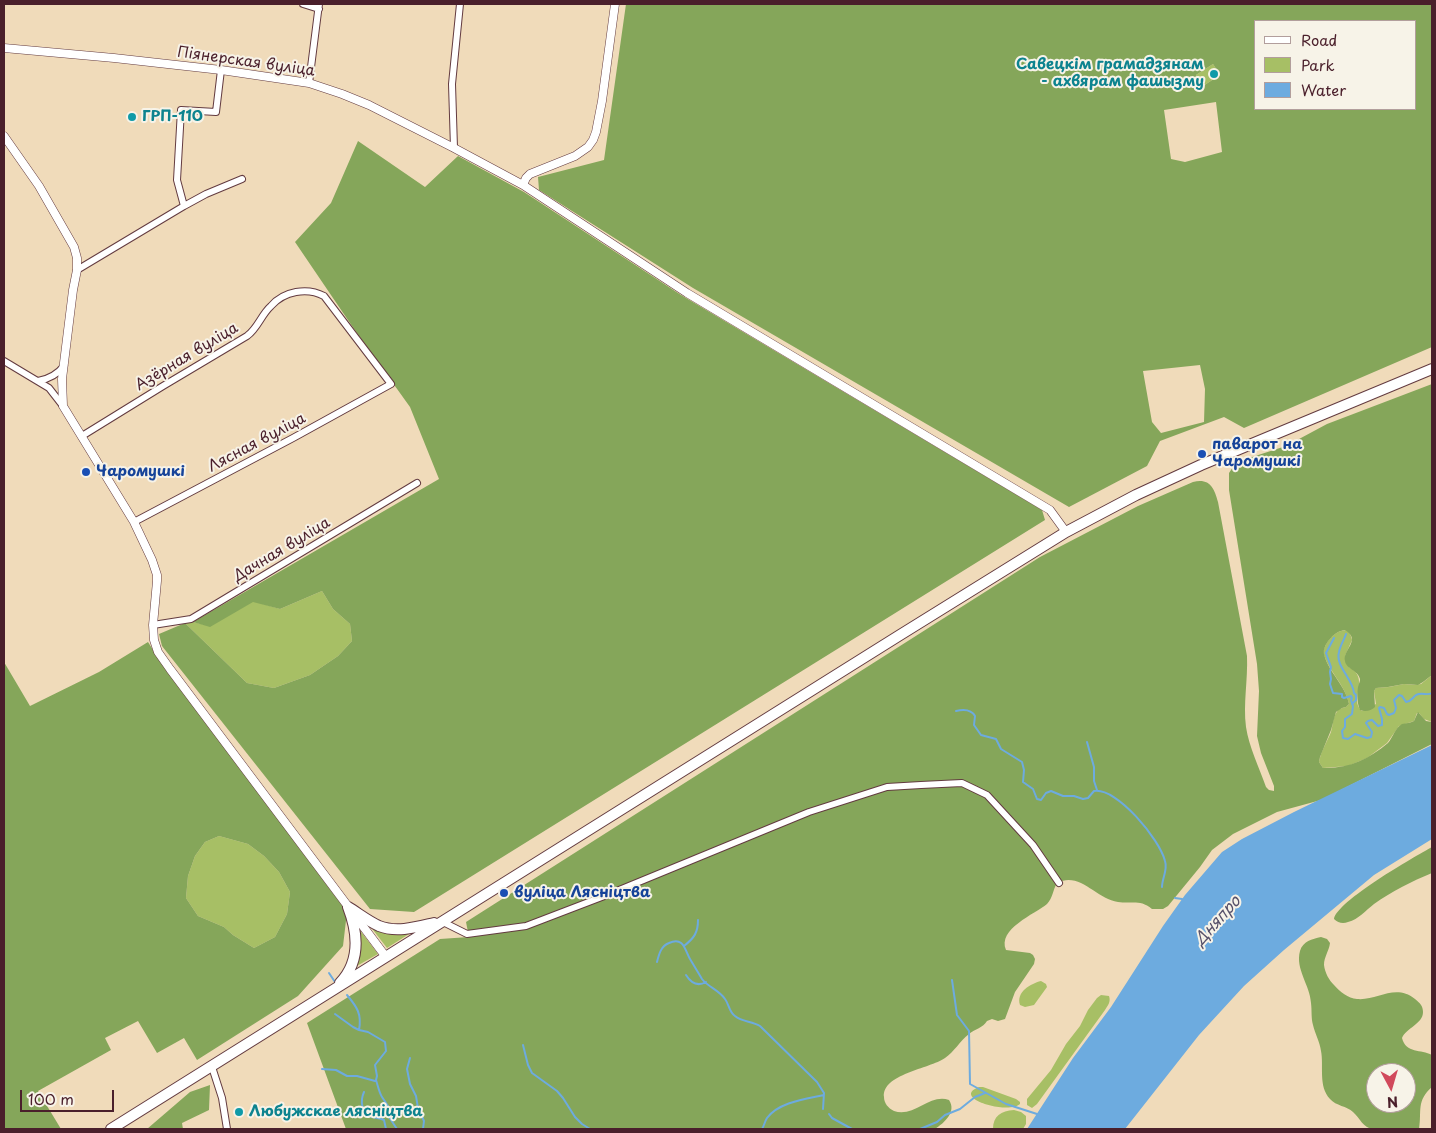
<!DOCTYPE html>
<html>
<head>
<meta charset="utf-8">
<style>
	body { margin:0 }
	#map { position:relative; width:1436px; height:1133px; overflow:hidden; background:#f0dbba; font-family:"Playpen Sans",sans-serif }
	canvas { display:block }
	.frame { position:absolute; inset:0; border:5px solid #4a1f2b; pointer-events:none }
	.legend { position:absolute; left:1254px; top:20px; width:162px; height:90px; box-sizing:border-box; background:#f7f3e8; border:1px solid #b29e9c; margin:0; padding:6px 9px; list-style:none; font-size:15px; color:#4a1f2b }
	.legend li { display:flex; align-items:center; gap:10px; height:25px }
	.legend b { width:25px; border:1px solid #b29e9c }
	.north { position:absolute; left:1366px; top:1063px; width:50px; height:50px; box-sizing:border-box; background:#f7f3e8; border:1px solid #b29e9c; border-radius:50%; rotate:174deg; font-size:14px; font-weight:700; line-height:20px; text-align:center; color:#4a1f2b }
	.north::after { content:''; display:block; margin:auto; width:18px; height:22px; background:#d1495b; clip-path:polygon(50% 0,100% 100%,50% 72%,0 100%) }
	.scale { position:absolute; left:20px; top:1090px; width:94px; height:22px; box-sizing:border-box; border:2px solid #4a1f2b; border-top:0; padding-left:6px; font-size:15px; line-height:18px; white-space:nowrap; color:#4a1f2b; -webkit-text-stroke:4px #f7f3e8; paint-order:stroke }
</style>
</head>
<body>
<div id="map">
<canvas width="1436" height="1133"></canvas>
<div class="frame"></div>
<ul class="legend">
<li><b style="height:6px;background:#fff"></b>Road</li>
<li><b style="height:14px;background:#a7bf65"></b>Park</li>
<li><b style="height:14px;background:#6dabdf"></b>Water</li>
</ul>
<div class="north">N</div>
<div class="scale">100 m</div>
</div>
<script>
const c = document.querySelector('canvas').getContext('2d');
c.lineJoin = 'round';
function fillPath(path, color) {
  c.fillStyle = color;
  c.fill(path, 'evenodd');
}
function trace(path, color, width, dash) {
  c.strokeStyle = color;
  c.lineWidth = width;
  c.lineCap = dash ? 'butt' : 'round';
  c.setLineDash(dash || []);
  c.stroke(path);
}
function drawText(font, color, halo, rows, align = 'center') {
  c.font = font + ' "Playpen Sans",sans-serif';
  c.lineWidth = 4;
  c.setLineDash([]);
  c.textBaseline = 'middle';
  c.strokeStyle = halo;
  c.fillStyle = color;
  for (const [text, x, y, turn = 0] of rows) {
    c.save();
    c.translate(x, y);
    c.rotate((+turn || 0) * Math.PI / 180);
    c.textAlign = isNaN(turn) ? turn : align;
    if (halo) c.strokeText(text, 0, 0);
    c.fillText(text, 0, 0);
    c.restore();
  }
}
fillPath(new Path2D(`
	M 1213,64 L 1220,75 L 1203,86 L 1196,75 Z
	M 322,591 L 333,609 L 350,624 L 352,641 L 338,656 L 310,675 L 274,688 L 247,683 L 185,623 L 193,622 L 210,626 L 253,601 L 280,609 Z
	M 1346,630 L 1350,633 L 1352,640 L 1345,656 L 1349,667 C 1371,679 1348,699 1362,711 L 1376,704 L 1374,691 L 1376,688 L 1389,687 L 1404,684 L 1415,685 L 1421,684 L 1432,675 L 1432,722 L 1424,719 L 1419,713 L 1417,713 L 1414,721 L 1399,726 L 1387,743 L 1367,758 L 1348,766 L 1323,768 L 1319,762 C 1321,751 1327,742 1331,732 C 1333,724 1333,715 1339,709 L 1346,707 L 1349,704 C 1345,684 1328,671 1323,652 C 1326,641 1334,631 1346,630 Z
	M 219,836 L 248,844 L 264,856 L 279,872 L 290,892 L 287,914 L 275,937 L 254,948 L 233,935 L 224,927 L 198,916 L 186,898 L 188,876 L 195,856 L 205,842 Z
	M 370,926 L 407,933 L 409,934 L 387,948 Z
	M 359,929 L 378,954 L 355,967 Z
	M 1041,981 L 1046,984 L 1047,987 L 1034,1005 L 1025,1007 L 1020,1005 C 1016,992 1030,984 1041,981 Z
	M 1101,995 L 1109,996 C 1111,1002 1108,1005 1105,1010 L 1037,1104 L 1032,1108 L 1027,1105 L 1027,1099 L 1051,1070 L 1066,1044 L 1080,1026 L 1088,1010 L 1097,998 Z
	M 979,1087 L 983,1087 L 1016,1099 L 1020,1102 L 1020,1104 C 1009,1115 950,1098 979,1087 Z
	M 1014,1110 L 1021,1112 L 1026,1116 L 1026,1124 L 1023,1129 L 993,1129 C 993,1116 1001,1111 1014,1110 Z`), '#a7bf65');
fillPath(new Path2D(`
	M 626,4 L 1432,4 L 1432,347 L 1244,428 L 1224,417 L 1160,441 L 1147,466 L 1069,507 L 693,288 L 539,190 L 538,177 L 604,160 ZM 1255,21 L 1415,21 L 1415,109 L 1255,109 ZM 1213,64 L 1220,75 L 1203,86 L 1196,75 ZM 1216,102 L 1222,152 L 1185,162 L 1171,159 L 1164,110 ZM 1200,365 L 1205,389 L 1204,422 L 1161,433 L 1152,422 L 1143,371 Z
	M 358,141 L 425,187 L 458,156 L 524,192 L 681,295 L 1042,510 L 1045,520 L 414,912 L 370,909 L 162,646 L 159,634 L 185,623 L 247,683 L 274,688 L 310,675 L 338,656 L 352,641 L 350,624 L 333,609 L 322,591 L 280,609 L 253,602 L 210,627 L 193,622 L 439,479 L 410,407 L 352,326 L 295,242 L 331,203 Z
	M 1432,384 L 1432,675 L 1423,682 L 1418,685 L 1404,684 L 1388,687 L 1376,688 L 1374,691 L 1375,707 C 1371,711 1365,712 1360,710 C 1357,703 1357,694 1358,687 C 1359,683 1360,682 1360,679 C 1358,670 1346,669 1345,661 C 1342,650 1362,640 1345,630 C 1338,631 1334,634 1329,640 C 1326,644 1323,649 1324,654 C 1328,672 1345,684 1349,704 L 1346,707 L 1342,708 L 1336,712 L 1331,730 L 1320,757 L 1319,762 L 1323,768 C 1348,769 1369,759 1388,743 C 1393,737 1395,728 1402,724 C 1406,723 1410,723 1414,721 L 1418,712 L 1426,721 L 1432,722 L 1432,744 L 1321,800 L 1277,812 L 1233,834 L 1212,850 L 1200,867 L 1168,906 L 1163,909 L 1152,909 C 1140,899 1133,904 1118,902 C 1096,899 1080,871 1057,883 C 1053,889 1053,898 1047,904 C 1035,914 997,929 1006,950 L 1030,953 L 1033,955 L 1035,959 L 1034,964 L 1015,992 L 1005,1019 L 998,1021 L 992,1019 L 987,1021 C 983,1028 975,1029 969,1034 C 960,1041 954,1052 945,1058 C 929,1069 882,1074 884,1097 C 884,1103 888,1108 894,1111 C 914,1118 930,1093 949,1100 C 957,1112 944,1123 935,1129 L 346,1129 L 307,1023 L 440,939 L 469,937 L 466,922 L 1040,557 L 1138,506 L 1193,482 C 1210,478 1214,488 1218,502 L 1247,656 C 1248,680 1243,704 1246,727 C 1249,747 1259,767 1266,787 L 1269,790 L 1274,791 L 1274,786 L 1261,753 L 1257,736 L 1259,691 L 1257,664 L 1229,490 L 1229,473 L 1233,467 L 1246,459 L 1286,446 L 1327,424 Z
	M 148,642 L 160,661 L 347,912 L 343,946 L 298,996 L 197,1060 L 184,1038 L 157,1053 L 138,1021 L 105,1038 L 111,1050 L 38,1091 L 61,1129 L 4,1129 L 4,662 L 30,706 L 99,672 ZM 219,836 L 248,844 L 264,856 L 279,872 L 290,892 L 287,914 L 275,937 L 254,948 L 233,935 L 224,927 L 198,916 L 186,898 L 188,876 L 195,856 L 205,842 Z
	M 1432,847 L 1432,873 C 1412,881 1391,892 1374,904 C 1365,911 1359,919 1348,922 C 1343,924 1338,923 1334,919 C 1337,901 1414,857 1432,847 Z
	M 1321,937 L 1327,939 L 1330,943 C 1329,951 1324,957 1324,965 C 1325,973 1329,980 1334,985 C 1340,992 1348,998 1357,999 C 1377,1001 1395,983 1415,999 C 1420,1003 1423,1006 1423,1012 C 1423,1024 1406,1028 1402,1038 C 1406,1054 1421,1049 1432,1055 L 1432,1087 C 1416,1101 1422,1111 1419,1129 C 1406,1129 1385,1131 1373,1129 C 1363,1128 1360,1118 1353,1112 C 1347,1106 1336,1106 1330,1099 C 1318,1086 1324,1066 1321,1051 C 1320,1042 1315,1034 1313,1025 C 1311,1018 1312,1011 1311,1003 C 1310,985 1295,969 1300,951 C 1303,941 1312,939 1321,937 ZM 1376,1073 L 1406,1073 L 1406,1103 L 1376,1103 Z
	M 210,1085 L 209,1110 L 182,1123 L 183,1129 L 147,1129 L 190,1092 Z`), '#85a65a');
fillPath(new Path2D(`
	M 1432,745 L 1432,839 L 1374,875 L 1284,950 L 1244,986 L 1199,1035 L 1125,1129 L 1027,1129 L 1073,1058 L 1111,1007 L 1163,926 L 1185,895 L 1222,852 L 1242,839 L 1294,812 Z`), '#6dabdf');
trace(new Path2D(`
	M 1346,634 C 1344,640 1340,646 1339,652 C 1335,666 1353,679 1354,693 L 1356,695 L 1356,700 L 1352,704
	M 1334,638 L 1326,653 L 1331,667 L 1330,672 L 1331,679 L 1330,684 L 1333,693 L 1342,694 L 1342,697 L 1344,698 L 1351,696 L 1352,698 L 1351,700 L 1353,706 L 1352,714 L 1345,719 L 1345,727 L 1342,731 L 1343,738 L 1348,739 L 1355,734 L 1367,738 L 1371,737 L 1372,732 L 1366,723 L 1368,721 L 1372,720 L 1378,726 L 1382,725 L 1382,719 L 1379,708 L 1380,707 L 1384,708 L 1387,714 L 1389,715 L 1394,713 L 1396,708 L 1394,700 L 1399,695 L 1402,696 L 1406,702 C 1412,701 1412,698 1416,695 C 1422,692 1427,696 1432,693
	M 956,711 C 964,709 971,709 975,716 L 974,725 L 981,735 L 996,739 L 1001,749 L 1022,762 L 1024,770 L 1023,782 L 1033,789 L 1037,799 L 1041,800 L 1046,793 L 1051,791 L 1063,796 L 1074,796 L 1083,799 L 1088,798 L 1094,791 C 1117,787 1160,840 1165,861 C 1168,870 1162,878 1162,887
	M 1087,742 L 1094,767 L 1094,781 L 1097,790
	M 1175,898 L 1182,899
	M 684,946 C 694,938 698,933 698,920
	M 657,962 C 659,954 661,946 669,943 C 684,936 685,951 690,959 C 693,964 699,974 702,979 C 708,987 719,990 725,999 C 729,1004 729,1012 735,1016 C 742,1022 752,1021 760,1026 L 817,1082 L 824,1093 L 823,1109
	M 329,973 L 335,982
	M 686,975 C 691,983 697,987 706,982
	M 952,980 L 957,1015 L 969,1031 L 970,1084 L 1006,1104 L 1037,1114
	M 347,995 C 357,1007 362,1014 359,1030 L 368,1032 L 385,1042 L 386,1051 L 375,1065 L 377,1076 L 376,1080 C 378,1086 379,1092 382,1097 C 387,1105 391,1108 389,1117 L 397,1129
	M 335,1014 L 353,1027 L 359,1030
	M 523,1045 L 528,1065 L 532,1073 L 557,1091 L 563,1098 L 575,1117 L 582,1124 L 590,1129
	M 410,1058 L 407,1069 L 410,1084 L 416,1096 L 418,1108 L 424,1121 L 423,1129
	M 322,1069 L 336,1070 L 347,1076 L 357,1076 L 375,1081
	M 364,1092 C 360,1101 361,1112 372,1117 C 376,1118 380,1118 384,1120 L 386,1129
	M 829,1114 L 832,1118 L 852,1129
	M 762,1129 C 764,1126 765,1121 767,1118 C 779,1102 806,1099 824,1095
	M 920,1129 L 937,1122 L 945,1115 L 960,1109 L 975,1097 L 985,1093`), '#6dabdf', 2);
const minor = new Path2D(`
	M 303,4 L 319,9
	M 309,83 L 319,4
	M 454,148 L 452,84 L 460,4
	M 184,206 L 177,180 L 181,110 L 216,112 L 221,70
	M 77,270 L 184,206 L 206,194 L 242,179
	M 4,361 L 49,388 L 63,406
	M 38,381 C 49,379 57,375 64,366
	M 82,436 L 163,386 L 247,336 C 258,328 261,315 271,306 C 284,291 307,287 324,296 L 391,384 L 293,438 L 134,522
	M 153,625 L 191,619 L 417,483
	M 443,922 L 467,934 L 526,926 L 607,895 L 809,812 L 887,787 L 921,785 L 962,783 L 987,795 L 1033,845 L 1059,883
	M 212,1067 L 222,1098 L 227,1129`);
const tertiary = new Path2D(`
	M 4,48 L 114,58 L 221,70 L 309,83 L 342,94 L 369,105 L 454,148 L 523,185 L 687,293 L 1050,510 L 1066,532
	M 4,136 L 39,186 L 74,247 L 77,258 L 77,270 L 73,290 L 62,379 L 63,406 L 134,522 L 152,560 L 157,575 L 157,581 L 153,625 L 154,640 L 158,652 L 170,669 L 386,957
	M 523,185 L 526,178 L 530,174 L 575,156 L 588,147 L 593,140 L 596,132 L 602,101 L 615,4`);
const primary = new Path2D(`
	M 348,907 C 358,913 368,921 379,926 C 397,933 417,927 434,923
	M 340,983 C 361,961 358,933 348,907
	M 111,1129 L 900,635 L 1066,532 L 1136,495 L 1201,465 L 1432,369`);
trace(minor, '#633b40', 8);
trace(tertiary, '#633b40', 9);
trace(primary, '#633b40', 12);
trace(minor, '#fff', 6);
trace(tertiary, '#fff', 8);
trace(primary, '#fff', 10);
for (const [x, y, r, color] of [
	[1214,74,5,"#0f9aa8"],
	[132,117,5,"#0f9aa8"],
	[1202,454,5,"#1a4fb4"],
	[86,472,5,"#1a4fb4"],
	[504,893,5,"#1a4fb4"],
	[239,1112,5,"#0f9aa8"]
]) {
  const dot = new Path2D();
  dot.arc(x, y, r, 0, 2 * Math.PI);
  c.fillStyle = color;
  c.fill(dot);
  trace(dot, '#f7f3e8', 2);
}
drawText('15px', '#4a1f2b', '#f7f3e8', [
	["Піянерская вуліца",246,62,8],
	["Азёрная вуліца",187,357,-31],
	["Лясная вуліца",257,443,-28],
	["Дачная вуліца",282,550,-31]
]);
drawText('bold 15px', '#0d838f', '#f7f3e8', [
	["Савецкім грамадзянам",1204,65,"right"],
	["- ахвярам фашызму",1204,82,"right"],
	["ГРП-110",142,117],
	["Любужскае лясніцтва",249,1112]
], 'left');
drawText('bold 15px', '#164399', '#f7f3e8', [
	["паварот на",1212,445],
	["Чаромушкі",1212,462],
	["Чаромушкі",96,472],
	["вуліца Лясніцтва",514,893]
], 'left');
drawText('italic 16px', '#56506a', '#f7f3e8', [
	["Дняпро",1218,921,-48]
]);
</script>
</body>
</html>
